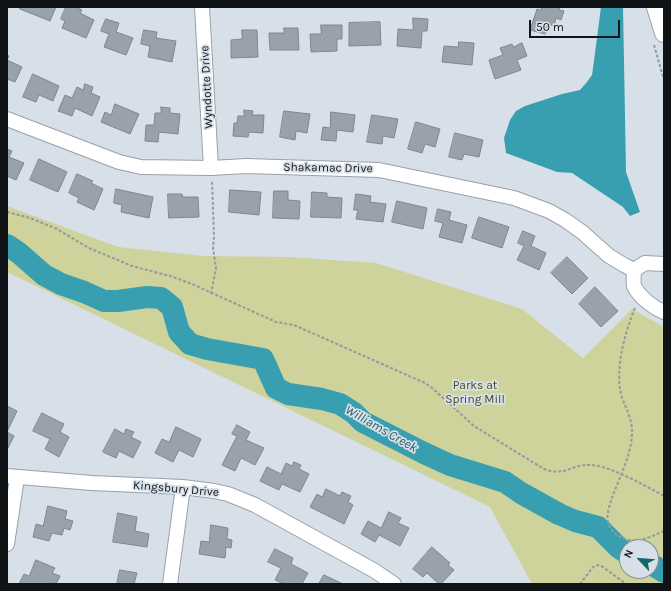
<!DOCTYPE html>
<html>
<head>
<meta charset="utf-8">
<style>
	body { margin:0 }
	#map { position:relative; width:671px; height:591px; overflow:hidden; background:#d7e0e8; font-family:Karla,sans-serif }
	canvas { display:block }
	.frame { position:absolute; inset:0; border:8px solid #111417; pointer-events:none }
	.north { position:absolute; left:619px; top:539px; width:40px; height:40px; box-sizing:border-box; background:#d7e0e8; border:1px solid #888e94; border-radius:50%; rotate:296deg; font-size:11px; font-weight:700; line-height:16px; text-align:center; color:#111417 }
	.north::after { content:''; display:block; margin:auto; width:14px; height:18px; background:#176667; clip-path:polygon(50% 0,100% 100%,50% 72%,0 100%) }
	.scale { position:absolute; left:529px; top:20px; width:91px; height:18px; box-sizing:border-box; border:2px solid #111417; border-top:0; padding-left:5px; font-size:12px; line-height:14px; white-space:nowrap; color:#111417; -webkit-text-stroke:3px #d7e0e8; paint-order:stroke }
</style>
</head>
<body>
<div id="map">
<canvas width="671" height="591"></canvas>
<div class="frame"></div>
<div class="north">N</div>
<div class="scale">50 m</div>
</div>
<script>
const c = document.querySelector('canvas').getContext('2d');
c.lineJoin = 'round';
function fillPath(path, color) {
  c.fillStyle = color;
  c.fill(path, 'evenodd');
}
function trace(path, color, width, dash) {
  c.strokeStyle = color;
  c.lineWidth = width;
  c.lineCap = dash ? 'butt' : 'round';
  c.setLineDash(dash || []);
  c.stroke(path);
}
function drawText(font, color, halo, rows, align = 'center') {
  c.font = font + ' Karla,sans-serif';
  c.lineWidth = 3.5;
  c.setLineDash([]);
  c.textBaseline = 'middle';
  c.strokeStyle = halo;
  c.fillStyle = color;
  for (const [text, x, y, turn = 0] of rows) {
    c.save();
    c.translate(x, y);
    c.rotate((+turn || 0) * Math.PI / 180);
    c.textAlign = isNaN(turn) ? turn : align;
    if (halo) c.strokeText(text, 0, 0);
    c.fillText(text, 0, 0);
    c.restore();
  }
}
fillPath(new Path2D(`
	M 7,206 L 118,247 L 203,256 L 290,257 L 376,263 L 522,309 L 583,358 L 632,309 L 664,327 L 664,584 L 532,584 L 490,507 L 7,272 ZM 627,547 L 651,547 L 651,571 L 627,571 Z`), '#ced39b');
fillPath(new Path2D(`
	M 601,7 L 623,7 L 626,172 L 640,212 L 630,216 L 623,207 L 572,173 L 557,172 L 506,153 L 504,138 L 510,120 L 516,111 L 525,106 L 562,94 L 580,90 L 587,82 L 592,75 L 594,61 Z`), '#379fb0');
trace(new Path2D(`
	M 7,245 L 19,253 L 44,275 L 61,284 L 84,292 L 104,301 L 118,301 L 147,297 L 161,298 L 172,307 L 179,332 L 190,344 L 207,349 L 263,359 L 276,388 L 288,394 L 322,399 L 340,404 L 354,413 L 363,422 L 424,453 L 450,465 L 505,482 L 521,493 L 559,514 L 575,521 L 598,527 L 619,548 L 627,553
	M 651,564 L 664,572`), '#379fb0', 22);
const building = new Path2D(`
	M 20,7 L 56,7 L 50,21 L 20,9 Z
	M 66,7 L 75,7 L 82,10 L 80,13 L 94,20 L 86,38 L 62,28 L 65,21 L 61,19 Z
	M 542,7 L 560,7 L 559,10 L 564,11 L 561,20 L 556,18 L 554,26 L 548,24 L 545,34 L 530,30 L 537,9 L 541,10 Z
	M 413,18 L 428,19 L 427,31 L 422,31 L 421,48 L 397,46 L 398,29 L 413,30 Z
	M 106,19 L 119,23 L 116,32 L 133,38 L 126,55 L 104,47 L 109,34 L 101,31 Z
	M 380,22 L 381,45 L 349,46 L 349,23 Z
	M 321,25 L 342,25 L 342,39 L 337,39 L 337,51 L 311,52 L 310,34 L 321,34 Z
	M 284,28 L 298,28 L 299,50 L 270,50 L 269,33 L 284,33 Z
	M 144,30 L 157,32 L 156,38 L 176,41 L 172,62 L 148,57 L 150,46 L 141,44 Z
	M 242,30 L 257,30 L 258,57 L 231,58 L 231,40 L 242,39 Z
	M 459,42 L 474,43 L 472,65 L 442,62 L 444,46 L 458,47 Z
	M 522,43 L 527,56 L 517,60 L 521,70 L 495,79 L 489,60 L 503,55 L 500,48 L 512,44 L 513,47 Z
	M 7,55 L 9,56 L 7,60 L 22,67 L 15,82 L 7,79 Z
	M 33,74 L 59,86 L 53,101 L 39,95 L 36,102 L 23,97 Z
	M 85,84 L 93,87 L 91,93 L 100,97 L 92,116 L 75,108 L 72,116 L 58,111 L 65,95 L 72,98 L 77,87 L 83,90 Z
	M 115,104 L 139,114 L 130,134 L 101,122 L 105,112 L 111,115 Z
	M 161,107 L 170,108 L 170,113 L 180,114 L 178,134 L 159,132 L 158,142 L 145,141 L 146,125 L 154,125 L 155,113 L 161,113 Z
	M 244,110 L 253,111 L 252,115 L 264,115 L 263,133 L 249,132 L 248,137 L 233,136 L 234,123 L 237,123 L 238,116 L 244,116 Z
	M 284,111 L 310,114 L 307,133 L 296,131 L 295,140 L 280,137 Z
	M 331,112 L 355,115 L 353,132 L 337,130 L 336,141 L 321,140 L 323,127 L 330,128 Z
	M 372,115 L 398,119 L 394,138 L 383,136 L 382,144 L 367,142 Z
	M 416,122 L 440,129 L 435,147 L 425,144 L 422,153 L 408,149 Z
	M 455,133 L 483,140 L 479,157 L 464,154 L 462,160 L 449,157 Z
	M 7,149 L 12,151 L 9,157 L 24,163 L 16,180 L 7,176 Z
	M 39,159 L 67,172 L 58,192 L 30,180 Z
	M 77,174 L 93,181 L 91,183 L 103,189 L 94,210 L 77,202 L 79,198 L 69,193 Z
	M 116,189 L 153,197 L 149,218 L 121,212 L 122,205 L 114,203 Z
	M 230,190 L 261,192 L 259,215 L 229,212 Z
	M 274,191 L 288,191 L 288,200 L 300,201 L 299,219 L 273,218 Z
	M 312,192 L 327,193 L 327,197 L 342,198 L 341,218 L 311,217 Z
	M 168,194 L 182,194 L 183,197 L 198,197 L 199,217 L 169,218 Z
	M 356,194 L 371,196 L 370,202 L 386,204 L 383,222 L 356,219 L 358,210 L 354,210 Z
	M 397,201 L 427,208 L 423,229 L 392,222 Z
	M 438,209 L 451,212 L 449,220 L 467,225 L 462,243 L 439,237 L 443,223 L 435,221 Z
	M 479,217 L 509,227 L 502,248 L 472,238 Z
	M 523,231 L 535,236 L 531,246 L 546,253 L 539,270 L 517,260 L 524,246 L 518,243 Z
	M 567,257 L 588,278 L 572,294 L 551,273 Z
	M 595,287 L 618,311 L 601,327 L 579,304 Z
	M 7,406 L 17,411 L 7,432 L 14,436 L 8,448 L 7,448 Z
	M 42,413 L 64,424 L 60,432 L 69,437 L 59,457 L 45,449 L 50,439 L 33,431 Z
	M 237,425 L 250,432 L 246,440 L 264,448 L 255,465 L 241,458 L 235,471 L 222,465 L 237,436 L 232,434 Z
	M 176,427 L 201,439 L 193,457 L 179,450 L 173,462 L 155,453 L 162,439 L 169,442 Z
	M 115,429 L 124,434 L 126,429 L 134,432 L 131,437 L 141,442 L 133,458 L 119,451 L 116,458 L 103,452 Z
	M 294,462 L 301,465 L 299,469 L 309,474 L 300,492 L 282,484 L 279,490 L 260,481 L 267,467 L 281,474 L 286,463 L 292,466 Z
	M 326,489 L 340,496 L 342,492 L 351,496 L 348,502 L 353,505 L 344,524 L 310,507 L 317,494 L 322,497 Z
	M 48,506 L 67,511 L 65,519 L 73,521 L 70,530 L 64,528 L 62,535 L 52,533 L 49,541 L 33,537 L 36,524 L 43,526 Z
	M 389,512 L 401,518 L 398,523 L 409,528 L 400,546 L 379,535 L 375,542 L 361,534 L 368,521 L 381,528 Z
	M 118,513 L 137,517 L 135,531 L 149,534 L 147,547 L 113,542 Z
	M 211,525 L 228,528 L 227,539 L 232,540 L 231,548 L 226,547 L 225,558 L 199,554 L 201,541 L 209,542 Z
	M 432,547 L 450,563 L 448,565 L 454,570 L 441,584 L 439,584 L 427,573 L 423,577 L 413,569 Z
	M 275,549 L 293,558 L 291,564 L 308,573 L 302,584 L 284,584 L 275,580 L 281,568 L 268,562 Z
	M 36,560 L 55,568 L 52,573 L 60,576 L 56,584 L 49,583 L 49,584 L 19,584 L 24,574 L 29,576 Z
	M 120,570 L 137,573 L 134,584 L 117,584 Z
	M 324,575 L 343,584 L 319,584 Z`);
fillPath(building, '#99a1aa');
trace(building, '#7e868e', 1);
const minor = new Path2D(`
	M 202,7 L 211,168
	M 7,119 L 119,162 L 141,167 L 211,168 L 246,166 L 379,170 L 514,198 L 549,211 L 565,220 L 582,232 L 609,256 L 624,265 L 634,270
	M 634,270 C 634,275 633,282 634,286 C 639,297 654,308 664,312
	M 634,270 L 645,263 L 664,264
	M 7,476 L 92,483 L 183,487 L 214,491 L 228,494 L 255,505 L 375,571 L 394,584
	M 7,544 L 17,478
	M 170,584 L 183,487`);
const tertiary = new Path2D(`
	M 656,7 L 664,33`);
trace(minor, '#99a0a9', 16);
trace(tertiary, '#99a0a9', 20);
trace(new Path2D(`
	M 654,45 L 664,80
	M 7,212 L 30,218 L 57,229 L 89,248 L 132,266 L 170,276 L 192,284 L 276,322 L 294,325 L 425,383 L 431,387 L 474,426 L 544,469 C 565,477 571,464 590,465 C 609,465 646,486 664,496
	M 211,294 L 216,268 L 213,248 L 214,236 L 212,180
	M 635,308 C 625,332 615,368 621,394 C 625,408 633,419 632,434 C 631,456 619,478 612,498 C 610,505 606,514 608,522 C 609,528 615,535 621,537 C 636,545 650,537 664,531
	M 580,584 L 593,567 L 598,565 L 603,567 L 626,584`), '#92999f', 2, [3, 2]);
trace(minor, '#fff', 14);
trace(tertiary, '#fff', 18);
drawText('12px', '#111417', '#d7e0e8', [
	["Wyndotte Drive",207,87,-93],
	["Shakamac Drive",328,168,1],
	["Kingsbury Drive",176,489,5]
]);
drawText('12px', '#474921', '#d7e0e8', [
	["Parks at",475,386],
	["Spring Mill",475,400]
]);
drawText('italic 13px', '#225b64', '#d7e0e8', [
	["Williams Creek",381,429,30]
]);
</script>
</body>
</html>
